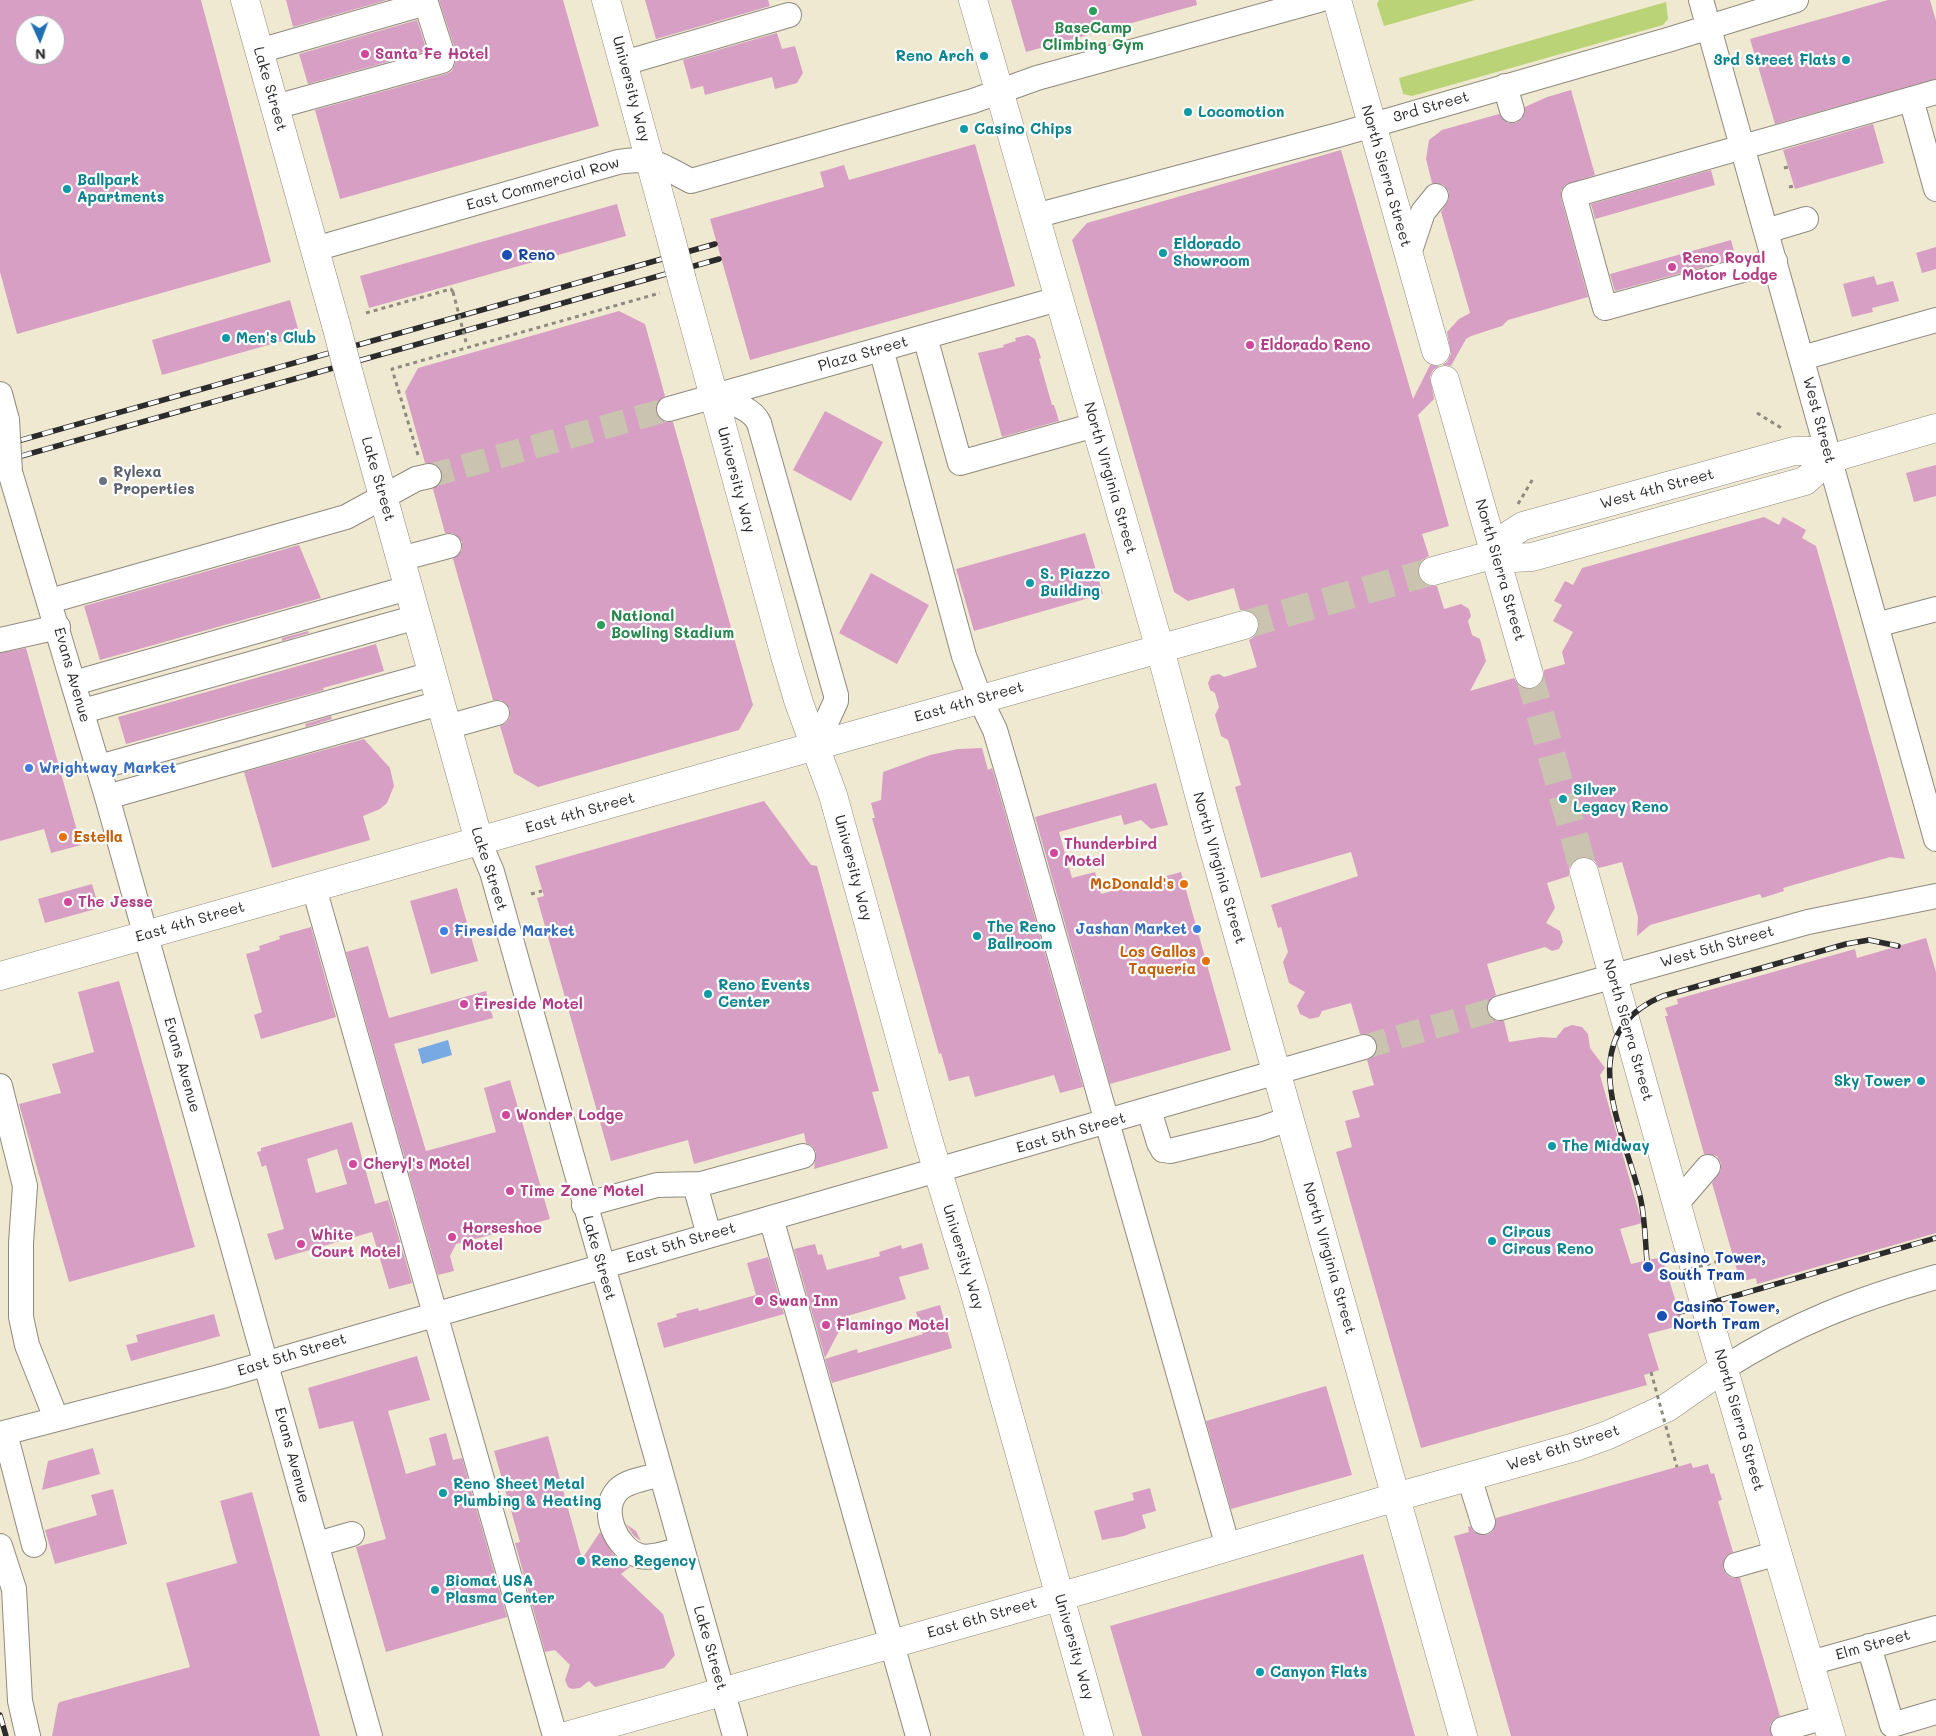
<!DOCTYPE html>
<html>
<head>
<meta charset="utf-8">
<style>
	body { margin:0 }
	#map { position:relative; width:1936px; height:1736px; overflow:hidden; background:#f0e9d1; font-family:Mali,sans-serif }
	canvas { display:block }
	.north { position:absolute; left:15px; top:15px; width:50px; height:50px; box-sizing:border-box; background:#fff; border:1px solid #aaa; border-radius:50%; rotate:178deg; font-size:14px; font-weight:700; line-height:20px; text-align:center; color:#2b2b2b }
	.north::after { content:''; display:block; margin:auto; width:18px; height:22px; background:#1f6fb2; clip-path:polygon(50% 0,100% 100%,50% 72%,0 100%) }
</style>
</head>
<body>
<div id="map">
<canvas width="1936" height="1736"></canvas>
<div class="north">N</div>
</div>
<script>
const c = document.querySelector('canvas').getContext('2d');
c.lineJoin = 'round';
function fillPath(path, color) {
  c.fillStyle = color;
  c.fill(path, 'evenodd');
}
function trace(path, color, width, dash) {
  c.strokeStyle = color;
  c.lineWidth = width;
  c.lineCap = dash ? 'butt' : 'round';
  c.setLineDash(dash || []);
  c.stroke(path);
}
function drawText(font, color, halo, rows, align = 'center') {
  c.font = font + ' Mali,sans-serif';
  c.lineWidth = 4.5;
  c.setLineDash([]);
  c.textBaseline = 'middle';
  c.strokeStyle = halo;
  c.fillStyle = color;
  for (const [text, x, y, turn = 0] of rows) {
    c.save();
    c.translate(x, y);
    c.rotate((+turn || 0) * Math.PI / 180);
    c.textAlign = isNaN(turn) ? turn : align;
    if (halo) c.strokeText(text, 0, 0);
    c.fillText(text, 0, 0);
    c.restore();
  }
}
fillPath(new Path2D(`
	M 1379,0 L 1475,0 L 1384,26 L 1377,4 Z
	M 1666,2 L 1668,19 L 1663,25 L 1412,96 L 1403,94 L 1399,78 Z`), '#bbd377');
fillPath(new Path2D(`
	M 448,1040 L 452,1055 L 422,1064 L 418,1049 Z`), '#78a9e3');
fillPath(new Path2D(`
	M 0,0 L 201,0 L 271,262 L 17,334 L 0,272 ZM 25,25 L 55,25 L 55,55 L 25,55 Z
	M 286,0 L 387,0 L 293,27 Z
	M 439,0 L 563,0 L 599,126 L 340,199 L 315,110 L 446,74 L 452,71 L 455,64 L 456,52 Z
	M 645,0 L 768,0 L 770,6 L 656,39 Z
	M 1011,0 L 1196,0 L 1197,5 L 1026,52 Z
	M 1888,0 L 1930,0 L 1936,21 L 1936,79 L 1775,124 L 1750,39 Z
	M 417,20 L 427,51 L 308,84 L 299,54 Z
	M 777,33 L 782,49 L 795,46 L 803,73 L 797,83 L 775,89 L 772,77 L 705,95 L 703,86 L 691,89 L 683,60 Z
	M 1571,90 L 1595,175 L 1565,185 L 1561,191 L 1561,198 L 1588,297 L 1508,320 L 1502,326 L 1471,336 L 1466,339 L 1451,366 L 1442,365 L 1447,362 L 1451,354 L 1447,332 L 1459,319 L 1470,313 L 1441,212 L 1449,199 L 1449,192 L 1444,185 L 1432,183 L 1426,159 L 1429,140 L 1442,130 L 1499,114 L 1508,123 L 1516,123 L 1522,119 L 1525,107 L 1547,97 Z
	M 1873,124 L 1884,163 L 1795,189 L 1783,150 Z
	M 975,144 L 1015,286 L 750,360 L 710,219 L 824,187 L 820,172 L 844,165 L 849,180 Z
	M 1341,150 L 1413,399 L 1430,365 L 1439,366 L 1433,370 L 1430,377 L 1434,399 L 1418,415 L 1449,526 L 1422,534 L 1429,556 L 1422,560 L 1418,567 L 1418,575 L 1422,582 L 1429,586 L 1437,586 L 1444,609 L 1461,604 L 1469,609 L 1471,616 L 1468,621 L 1472,635 L 1480,639 L 1486,661 L 1470,691 L 1514,678 L 1519,686 L 1526,689 L 1533,689 L 1541,684 L 1544,677 L 1544,670 L 1565,664 L 1562,652 L 1573,632 L 1553,621 L 1562,605 L 1554,601 L 1565,581 L 1573,585 L 1582,568 L 1764,517 L 1779,525 L 1783,517 L 1806,530 L 1802,538 L 1816,546 L 1905,859 L 1890,857 L 1783,888 L 1784,891 L 1762,898 L 1760,894 L 1650,925 L 1637,936 L 1638,917 L 1622,862 L 1599,868 L 1595,861 L 1588,857 L 1579,857 L 1573,861 L 1569,868 L 1569,876 L 1547,883 L 1555,908 L 1546,923 L 1560,931 L 1563,942 L 1559,949 L 1552,951 L 1545,947 L 1487,964 L 1496,995 L 1487,1004 L 1487,1012 L 1496,1021 L 1504,1021 L 1509,1042 L 1541,1037 L 1556,1038 L 1564,1028 L 1572,1025 L 1582,1027 L 1588,1034 L 1590,1048 L 1605,1068 L 1600,1075 L 1642,1223 L 1620,1229 L 1631,1264 L 1662,1257 L 1683,1325 L 1648,1334 L 1659,1370 L 1644,1375 L 1647,1385 L 1421,1448 L 1336,1152 L 1352,1147 L 1345,1121 L 1360,1117 L 1352,1091 L 1374,1085 L 1367,1060 L 1374,1056 L 1377,1044 L 1373,1037 L 1367,1034 L 1360,1034 L 1351,1003 L 1322,1011 L 1319,1017 L 1310,1019 L 1300,1014 L 1297,1006 L 1305,992 L 1289,983 L 1283,962 L 1288,952 L 1281,927 L 1278,928 L 1271,905 L 1358,876 L 1351,852 L 1261,878 L 1235,787 L 1241,785 L 1228,740 L 1221,736 L 1215,715 L 1219,707 L 1215,693 L 1210,690 L 1208,683 L 1211,676 L 1219,674 L 1224,677 L 1257,667 L 1249,640 L 1255,636 L 1259,629 L 1259,620 L 1255,614 L 1248,610 L 1240,610 L 1234,588 L 1188,601 L 1174,592 L 1072,240 L 1087,223 Z
	M 1711,170 L 1715,185 L 1595,219 L 1591,204 Z
	M 617,204 L 626,236 L 369,308 L 360,276 Z
	M 1731,240 L 1736,258 L 1615,291 L 1610,274 Z
	M 1936,247 L 1936,269 L 1922,273 L 1916,253 Z
	M 1874,276 L 1877,285 L 1893,281 L 1899,301 L 1872,308 L 1873,312 L 1852,317 L 1843,284 Z
	M 290,300 L 300,336 L 162,375 L 152,340 Z
	M 619,311 L 645,324 L 665,396 L 656,405 L 656,413 L 665,422 L 673,422 L 753,705 L 739,730 L 538,787 L 514,773 L 500,726 L 506,723 L 510,717 L 510,709 L 501,700 L 493,700 L 453,559 L 462,550 L 462,542 L 453,533 L 445,533 L 433,489 L 442,480 L 442,472 L 433,463 L 425,463 L 405,392 L 418,368 Z
	M 1028,335 L 1035,339 L 1041,358 L 1039,359 L 1052,405 L 1054,405 L 1059,421 L 1002,437 L 978,353 L 1004,347 L 1003,345 L 1016,341 L 1015,338 Z
	M 825,411 L 883,442 L 851,501 L 793,470 Z
	M 1936,465 L 1936,496 L 1914,502 L 1906,473 Z
	M 1085,533 L 1103,594 L 974,631 L 956,569 Z
	M 299,545 L 321,598 L 100,660 L 84,606 Z
	M 871,573 L 929,605 L 897,664 L 839,633 Z
	M 308,631 L 309,633 L 282,641 L 282,638 Z
	M 376,644 L 384,671 L 323,688 L 324,690 L 126,744 L 118,717 Z
	M 26,648 L 81,845 L 51,853 L 44,829 L 0,841 L 0,653 Z
	M 331,716 L 332,719 L 306,727 L 305,724 Z
	M 364,739 L 390,768 L 394,786 L 387,803 L 380,809 L 363,816 L 370,840 L 272,868 L 244,772 Z
	M 982,748 L 988,770 L 992,768 L 995,778 L 1083,1087 L 1060,1093 L 1054,1075 L 975,1097 L 969,1076 L 949,1081 L 941,1053 L 939,1054 L 872,818 L 875,818 L 871,803 L 881,800 L 883,772 L 930,755 L 958,749 Z
	M 1156,783 L 1168,825 L 1151,829 L 1141,820 L 1124,825 L 1121,815 L 1059,832 L 1072,878 L 1095,872 L 1101,894 L 1181,872 L 1231,1050 L 1110,1084 L 1035,817 Z
	M 764,801 L 811,865 L 817,866 L 879,1091 L 872,1092 L 888,1148 L 814,1169 L 816,1152 L 812,1146 L 806,1143 L 804,1133 L 694,1164 L 688,1140 L 611,1161 L 537,898 L 544,896 L 535,866 Z
	M 92,884 L 99,908 L 45,923 L 38,899 Z
	M 457,888 L 478,961 L 431,974 L 410,901 Z
	M 311,927 L 336,1017 L 261,1039 L 254,1015 L 262,1012 L 246,954 L 260,950 L 259,946 L 280,939 L 279,936 Z
	M 1926,938 L 1936,972 L 1936,1233 L 1757,1284 L 1756,1278 L 1743,1281 L 1741,1273 L 1738,1274 L 1712,1183 L 1721,1170 L 1721,1163 L 1717,1156 L 1704,1154 L 1665,1016 L 1668,1016 L 1665,1008 L 1678,1004 L 1677,999 L 1855,949 L 1857,958 Z
	M 368,946 L 389,1018 L 486,991 L 493,1018 L 394,1044 L 426,1151 L 496,1132 L 484,1088 L 510,1080 L 550,1219 L 456,1244 L 450,1256 L 454,1271 L 438,1275 L 346,952 Z
	M 119,981 L 195,1247 L 69,1282 L 19,1104 L 61,1093 L 52,1064 L 94,1052 L 78,992 Z
	M 352,1122 L 375,1204 L 388,1200 L 412,1283 L 389,1289 L 372,1232 L 275,1260 L 267,1234 L 284,1229 L 266,1165 L 262,1167 L 257,1152 L 261,1151 L 261,1148 ZM 337,1149 L 347,1184 L 316,1193 L 307,1159 Z
	M 922,1243 L 929,1269 L 899,1277 L 906,1299 L 847,1316 L 825,1358 L 794,1249 L 815,1244 L 818,1255 L 822,1254 L 827,1270 L 880,1256 L 879,1252 L 901,1245 L 902,1249 Z
	M 768,1257 L 784,1314 L 664,1348 L 657,1323 L 677,1317 L 676,1314 L 698,1308 L 699,1311 L 756,1295 L 747,1263 Z
	M 940,1305 L 952,1348 L 832,1383 L 825,1359 L 857,1349 L 858,1353 L 923,1334 L 916,1312 Z
	M 214,1314 L 220,1336 L 131,1361 L 126,1345 L 138,1342 L 136,1335 Z
	M 417,1356 L 430,1400 L 388,1411 L 406,1474 L 436,1465 L 429,1438 L 446,1433 L 453,1460 L 462,1458 L 507,1617 L 386,1652 L 356,1547 L 386,1539 L 353,1421 L 319,1429 L 308,1388 Z
	M 1326,1386 L 1352,1475 L 1231,1509 L 1206,1421 Z
	M 548,1436 L 582,1559 L 600,1532 L 613,1554 L 630,1567 L 621,1574 L 663,1614 L 675,1655 L 664,1668 L 595,1687 L 589,1681 L 580,1688 L 572,1689 L 568,1687 L 565,1680 L 570,1665 L 555,1650 L 545,1652 L 515,1543 L 520,1542 L 494,1451 Z
	M 93,1448 L 100,1474 L 42,1490 L 48,1461 Z
	M 1691,1463 L 1693,1468 L 1708,1464 L 1711,1474 L 1714,1473 L 1722,1500 L 1718,1501 L 1733,1552 L 1726,1556 L 1723,1568 L 1726,1574 L 1732,1578 L 1740,1578 L 1780,1716 L 1774,1719 L 1770,1725 L 1772,1736 L 1511,1736 L 1454,1536 L 1469,1532 L 1468,1527 L 1470,1526 L 1474,1532 L 1487,1535 L 1493,1531 L 1496,1518 Z
	M 1150,1488 L 1156,1511 L 1142,1515 L 1146,1528 L 1124,1536 L 1102,1540 L 1094,1511 L 1134,1500 L 1132,1493 Z
	M 113,1489 L 127,1544 L 55,1564 L 45,1530 L 97,1515 L 91,1495 Z
	M 252,1492 L 320,1736 L 52,1736 L 58,1704 L 60,1702 L 190,1667 L 166,1583 L 237,1563 L 220,1501 Z
	M 626,1524 L 636,1531 L 641,1541 L 634,1536 Z
	M 1363,1554 L 1415,1736 L 1142,1736 L 1110,1626 Z`), '#d89fc4');
trace(new Path2D(`
	M 429,476 L 669,409
	M 1364,1047 L 1500,1008`), '#c9c3b0', 24, [24, 12]);
trace(new Path2D(`
	M 1244,625 L 1433,571
	M 1529,674 L 1584,872`), '#c9c3b0', 28, [28, 14]);
const minor = new Path2D(`
	M 1701,0 L 1936,839
	M 259,51 L 426,3 L 443,56 L 442,61 L 275,107
	M 624,63 L 789,15
	M 1505,86 L 1512,110
	M 1911,99 L 1936,189
	M 1035,216 L 1338,135 L 1671,39 L 1796,0
	M 1766,231 L 1806,219
	M 315,249 L 618,162 C 653,156 661,166 691,181 L 973,101 L 1037,78 L 1319,0
	M 1409,254 L 1423,212 L 1436,196
	M 1775,261 L 1605,308 L 1574,195 L 1936,92
	M 925,337 L 960,463 L 1095,425
	M 881,349 L 964,656 L 980,699 L 995,730 L 1008,774 L 1228,1547
	M 1802,358 L 1936,320
	M 0,394 L 7,420
	M 713,396 C 728,402 752,407 759,423 L 836,695 L 836,701 L 815,747
	M 669,409 L 1058,299
	M 10,472 L 107,797 L 370,1736
	M 400,559 L 449,546
	M 50,601 L 346,517 L 416,479 L 429,476
	M 1876,625 L 1936,609
	M 0,640 L 58,627
	M 74,683 L 408,588
	M 83,711 L 417,617
	M 447,727 L 497,713
	M 99,767 L 432,674
	M 107,797 L 440,703
	M 479,841 L 492,872 L 735,1736
	M 314,888 L 555,1736
	M 1500,1008 L 1808,922 L 1936,896
	M 0,1086 L 25,1186 L 21,1243 L 21,1317 L 27,1345 L 56,1418
	M 1149,1110 L 1159,1143 L 1163,1150 L 1170,1151 L 1260,1129 L 1289,1119
	M 695,1185 L 709,1235
	M 1677,1203 L 1708,1167
	M 584,1205 L 657,1185 L 701,1184 L 803,1156
	M 771,1218 L 918,1736
	M 1724,1368 C 1793,1324 1858,1299 1936,1277
	M 5,1433 L 34,1545
	M 0,1434 L 219,1377 L 1364,1047
	M 661,1474 C 649,1478 628,1480 618,1490 C 599,1510 616,1549 640,1556 C 653,1559 669,1552 682,1549
	M 1469,1477 L 1483,1522
	M 317,1544 L 352,1534
	M 0,1546 L 14,1589 L 20,1701 L 28,1736
	M 1736,1565 L 1778,1553
	M 1869,1646 L 1892,1725 L 1936,1712
	M 1810,1663 L 1936,1628
	M 1783,1729 L 1825,1717`);
const major = new Path2D(`
	M 245,0 L 336,325
	M 606,0 L 669,231
	M 973,0 L 1160,649 L 1210,836 L 1463,1736
	M 1337,0 L 1436,351
	M 682,280 L 785,656 L 799,703 L 833,795 L 928,1139 L 973,1287 L 1099,1736
	M 349,374 L 479,841
	M 1445,380 L 1529,674
	M 1496,554 L 1509,535 L 1523,526 L 1794,451 L 1811,451 L 1829,459
	M 1433,571 L 1496,554 L 1513,558 L 1532,557 L 1805,481 L 1829,459 L 1936,428
	M 1584,872 L 1704,1302 L 1831,1736
	M 0,976 L 1244,625
	M 566,1736 L 1097,1586 L 1396,1497 L 1575,1447 L 1608,1435 L 1668,1407 L 1724,1368`);
trace(minor, '#8e8a7e', 26);
trace(major, '#8e8a7e', 29);
trace(new Path2D(`
	M 1784,168 L 1788,167
	M 1789,187 L 1794,186
	M 366,313 L 451,289 L 453,292
	M 1757,413 L 1783,429
	M 418,455 L 392,369 L 660,293
	M 1518,504 L 1534,477
	M 531,894 L 542,891`), '#8e8a7e', 3, [4, 4]);
trace(minor, '#fff', 24);
trace(major, '#fff', 28);
const rail = new Path2D(`
	M 0,446 L 715,244
	M 0,462 L 719,259
	M 1647,1261 C 1645,1239 1645,1217 1640,1196 C 1622,1126 1571,1034 1663,996 L 1846,944 L 1869,940 L 1898,946
	M 1679,1312 L 1936,1238
	M 0,1715 L 6,1736`);
trace(rail, '#2b2b2b', 5.5);
trace(rail, '#fff', 4, [11]);
const minorBridge = new Path2D(`
	M 7,420 L 10,472`);
const majorBridge = new Path2D(`
	M 669,231 L 682,280
	M 336,325 L 349,374`);
trace(minorBridge, '#8e8a7e', 26, []);
trace(majorBridge, '#8e8a7e', 29, []);
trace(new Path2D(`
	M 453,292 L 466,342
	M 1668,1275 L 1734,1257
	M 1651,1372 L 1677,1467`), '#8e8a7e', 3, [4, 4]);
trace(minorBridge, '#fff', 24);
trace(majorBridge, '#fff', 28);
for (const [x, y, r, color] of [
	[1093,11,5,"#2e9e5b"],
	[365,54,5,"#d1479c"],
	[984,56,5,"#0f9aa8"],
	[1846,60,5,"#0f9aa8"],
	[1188,112,5,"#0f9aa8"],
	[964,129,5,"#0f9aa8"],
	[67,189,5,"#0f9aa8"],
	[1163,253,5,"#0f9aa8"],
	[507,255,6,"#1a4fb4"],
	[1672,267,5,"#d1479c"],
	[226,338,5,"#0f9aa8"],
	[1250,345,5,"#d1479c"],
	[103,481,5,"#6b7280"],
	[1030,583,5,"#0f9aa8"],
	[601,625,5,"#2e9e5b"],
	[29,768,5,"#3f7fe0"],
	[1563,799,5,"#0f9aa8"],
	[63,837,5,"#e8710a"],
	[1054,853,5,"#d1479c"],
	[1184,884,5,"#e8710a"],
	[68,902,5,"#d1479c"],
	[1197,929,5,"#3f7fe0"],
	[444,931,5,"#3f7fe0"],
	[977,936,5,"#0f9aa8"],
	[1206,961,5,"#e8710a"],
	[708,994,5,"#0f9aa8"],
	[464,1004,5,"#d1479c"],
	[1921,1081,5,"#0f9aa8"],
	[506,1115,5,"#d1479c"],
	[1552,1146,5,"#0f9aa8"],
	[353,1164,5,"#d1479c"],
	[510,1191,5,"#d1479c"],
	[452,1237,5,"#d1479c"],
	[1492,1241,5,"#0f9aa8"],
	[301,1244,5,"#d1479c"],
	[1648,1267,6,"#1a4fb4"],
	[759,1301,5,"#d1479c"],
	[1662,1316,6,"#1a4fb4"],
	[826,1325,5,"#d1479c"],
	[443,1493,5,"#0f9aa8"],
	[581,1561,5,"#0f9aa8"],
	[435,1590,5,"#0f9aa8"],
	[1260,1672,5,"#0f9aa8"]
]) {
  const dot = new Path2D();
  dot.arc(x, y, r, 0, 2 * Math.PI);
  c.fillStyle = color;
  c.fill(dot);
  trace(dot, '#fff', 2);
}
drawText('bold 15px', '#27864d', '#fff', [
	["BaseCamp",1093,28],
	["Climbing Gym",1093,45],
	["National",611,616,"left"],
	["Bowling Stadium",611,633,"left"]
]);
drawText('bold 15px', '#b23c85', '#fff', [
	["Santa Fe Hotel",375,54],
	["Reno Royal",1682,258],
	["Motor Lodge",1682,275],
	["Eldorado Reno",1260,345],
	["Thunderbird",1064,844],
	["Motel",1064,861],
	["The Jesse",78,902],
	["Fireside Motel",474,1004],
	["Wonder Lodge",516,1115],
	["Cheryl's Motel",363,1164],
	["Time Zone Motel",520,1191],
	["Horseshoe",462,1228],
	["Motel",462,1245],
	["White",311,1235],
	["Court Motel",311,1252],
	["Swan Inn",769,1301],
	["Flamingo Motel",836,1325]
], 'left');
drawText('bold 15px', '#0d838f', '#fff', [
	["Reno Arch",974,56,"right"],
	["3rd Street Flats",1836,60,"right"],
	["Locomotion",1198,112],
	["Casino Chips",974,129],
	["Ballpark",77,180],
	["Apartments",77,197],
	["Eldorado",1173,244],
	["Showroom",1173,261],
	["Men's Club",236,338],
	["S. Piazzo",1040,574],
	["Building",1040,591],
	["Silver",1573,790],
	["Legacy Reno",1573,807],
	["The Reno",987,927],
	["Ballroom",987,944],
	["Reno Events",718,985],
	["Center",718,1002],
	["Sky Tower",1911,1081,"right"],
	["The Midway",1562,1146],
	["Circus",1502,1232],
	["Circus Reno",1502,1249],
	["Reno Sheet Metal",453,1484],
	["Plumbing & Heating",453,1501],
	["Reno Regency",591,1561],
	["Biomat USA",445,1581],
	["Plasma Center",445,1598],
	["Canyon Flats",1270,1672]
], 'left');
drawText('15px', '#2b2b2b', '#fff', [
	["Lake Street",270,89,74],
	["University Way",631,89,75],
	["3rd Street",1431,107,-16],
	["North Sierra Street",1386,176,74],
	["East Commercial Row",543,184,-16],
	["Plaza Street",863,354,-16],
	["West Street",1819,420,75],
	["North Virginia Street",1110,478,74],
	["Lake Street",378,479,74],
	["University Way",736,480,75],
	["West 4th Street",1657,489,-15],
	["North Sierra Street",1500,570,74],
	["Evans Avenue",72,675,74],
	["East 4th Street",969,702,-16],
	["East 4th Street",580,813,-16],
	["University Way",853,868,75],
	["North Virginia Street",1219,868,74],
	["Lake Street",489,869,72],
	["East 4th Street",190,922,-16],
	["West 5th Street",1717,947,-16],
	["North Sierra Street",1628,1030,74],
	["Evans Avenue",182,1065,74],
	["East 5th Street",1071,1133,-16],
	["East 5th Street",681,1243,-16],
	["University Way",963,1257,73],
	["Lake Street",599,1258,74],
	["North Virginia Street",1329,1258,74],
	["East 5th Street",292,1355,-17],
	["North Sierra Street",1739,1420,74],
	["West 6th Street",1563,1448,-18],
	["Evans Avenue",292,1455,75],
	["East 6th Street",982,1618,-16],
	["Elm Street",1873,1645,-16],
	["University Way",1074,1647,74],
	["Lake Street",710,1648,74]
]);
drawText('bold 15px', '#164399', '#fff', [
	["Reno",518,255],
	["Casino Tower,",1659,1258],
	["South Tram",1659,1275],
	["Casino Tower,",1673,1307],
	["North Tram",1673,1324]
], 'left');
drawText('bold 15px', '#5b616d', '#fff', [
	["Rylexa",113,472],
	["Properties",113,489]
], 'left');
drawText('bold 15px', '#366cbe', '#fff', [
	["Wrightway Market",39,768],
	["Jashan Market",1187,929,"right"],
	["Fireside Market",454,931]
], 'left');
drawText('bold 15px', '#c56008', '#fff', [
	["Estella",73,837,"left"],
	["McDonald's",1174,884],
	["Los Gallos",1196,952],
	["Taqueria",1196,969]
], 'right');
</script>
</body>
</html>
